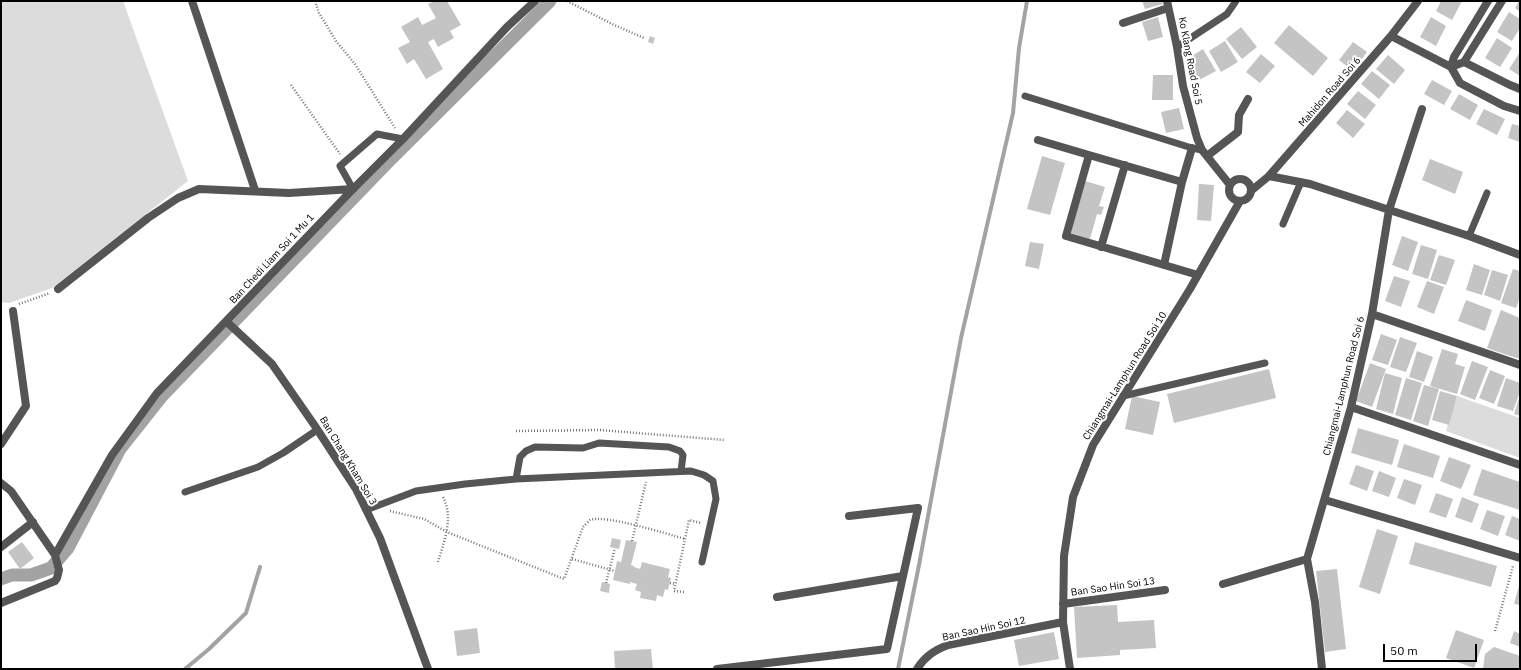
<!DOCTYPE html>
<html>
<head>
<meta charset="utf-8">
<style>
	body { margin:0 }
	#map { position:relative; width:1521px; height:670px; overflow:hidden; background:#fff; font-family:"IBM Plex Sans",sans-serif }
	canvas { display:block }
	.frame { position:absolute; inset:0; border:2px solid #000; pointer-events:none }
	.scale { position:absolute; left:1383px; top:644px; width:94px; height:18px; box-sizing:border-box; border:2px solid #000; border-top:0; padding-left:5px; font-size:12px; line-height:14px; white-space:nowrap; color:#000; -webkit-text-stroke:3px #fff; paint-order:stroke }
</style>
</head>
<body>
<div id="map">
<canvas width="1521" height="670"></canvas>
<div class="frame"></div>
<div class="scale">50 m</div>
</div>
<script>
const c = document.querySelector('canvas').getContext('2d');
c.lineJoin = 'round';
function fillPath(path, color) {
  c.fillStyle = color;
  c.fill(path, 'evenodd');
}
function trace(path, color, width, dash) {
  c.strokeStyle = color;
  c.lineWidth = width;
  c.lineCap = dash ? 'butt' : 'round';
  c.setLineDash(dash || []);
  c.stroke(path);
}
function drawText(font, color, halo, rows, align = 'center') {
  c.font = font + ' "IBM Plex Sans",sans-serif';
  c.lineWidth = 4;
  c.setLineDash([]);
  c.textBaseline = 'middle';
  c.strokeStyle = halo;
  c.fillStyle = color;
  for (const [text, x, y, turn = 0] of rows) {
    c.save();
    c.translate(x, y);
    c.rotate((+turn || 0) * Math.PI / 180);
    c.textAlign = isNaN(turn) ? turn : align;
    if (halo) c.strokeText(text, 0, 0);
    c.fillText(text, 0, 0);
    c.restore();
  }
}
fillPath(new Path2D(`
	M 1,1 L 123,1 L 188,181 L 52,288 L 9,303 L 1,302 Z
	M 1457,396 L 1520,418 L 1520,458 L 1446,431 Z`), '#dcdcdc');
trace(new Path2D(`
	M 185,669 L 209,649 L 246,613 L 260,567
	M 898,669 L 919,565 L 961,338 L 1013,113 L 1019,48 L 1027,1`), '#a3a3a3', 4);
trace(new Path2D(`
	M 1,579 L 12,575 L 31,575 L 51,568 L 68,548 L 120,449 L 162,396 L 389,161 L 550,1`), '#a3a3a3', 13);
fillPath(new Path2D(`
	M 434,1 L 447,1 L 461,25 L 450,31 L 454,38 L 438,47 L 434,39 L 428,42 L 443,69 L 426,79 L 414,59 L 407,64 L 398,48 L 410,42 L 401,27 L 418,17 L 422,25 L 436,18 L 428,4 Z
	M 1142,1 L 1162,1 L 1163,4 L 1145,9 Z
	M 1441,1 L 1462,1 L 1452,20 L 1436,11 Z
	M 1519,1 L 1520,1 L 1520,12 L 1515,8 Z
	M 1509,12 L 1520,19 L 1520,28 L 1512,41 L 1497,32 Z
	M 1158,17 L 1163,37 L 1148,41 L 1142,22 Z
	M 1431,17 L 1446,26 L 1436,46 L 1420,37 Z
	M 1289,25 L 1328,58 L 1313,76 L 1274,43 Z
	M 1241,27 L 1257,47 L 1242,59 L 1226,39 Z
	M 650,36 L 655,38 L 653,44 L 648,42 Z
	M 1497,38 L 1512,48 L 1500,67 L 1485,58 Z
	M 1225,41 L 1238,62 L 1221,72 L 1209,51 Z
	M 1353,42 L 1367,52 L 1353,71 L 1339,60 Z
	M 1203,49 L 1216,71 L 1199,80 L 1187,59 Z
	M 1520,52 L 1520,76 L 1509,69 Z
	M 1261,54 L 1275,66 L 1260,83 L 1246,72 Z
	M 1388,55 L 1405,70 L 1394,84 L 1376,69 Z
	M 1372,71 L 1390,85 L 1379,99 L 1361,84 Z
	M 1153,75 L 1173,75 L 1173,100 L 1152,100 Z
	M 1432,80 L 1452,91 L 1444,105 L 1424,94 Z
	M 1358,91 L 1376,105 L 1365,119 L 1347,104 Z
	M 1459,94 L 1478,105 L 1470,120 L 1450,109 Z
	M 1179,108 L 1184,129 L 1166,133 L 1161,112 Z
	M 1484,109 L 1505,119 L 1497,135 L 1476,124 Z
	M 1347,110 L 1365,124 L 1353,138 L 1336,123 Z
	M 1512,124 L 1520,126 L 1520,142 L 1508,138 Z
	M 1042,156 L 1065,163 L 1050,215 L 1027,209 Z
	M 1430,159 L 1463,172 L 1455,194 L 1422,180 Z
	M 1085,181 L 1105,187 L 1099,206 L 1104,207 L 1101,215 L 1097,214 L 1090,239 L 1071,233 Z
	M 1199,184 L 1214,185 L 1211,221 L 1197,220 Z
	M 1402,236 L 1418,242 L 1408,271 L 1392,265 Z
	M 1030,242 L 1044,244 L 1039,269 L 1025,266 Z
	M 1421,245 L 1437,250 L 1428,279 L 1412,274 Z
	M 1439,255 L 1455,260 L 1446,285 L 1430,280 Z
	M 1474,264 L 1490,270 L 1482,295 L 1466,290 Z
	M 1513,269 L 1520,271 L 1520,298 L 1516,308 L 1501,303 Z
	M 1492,270 L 1508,275 L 1500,301 L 1484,295 Z
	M 1394,276 L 1410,281 L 1401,307 L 1385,301 Z
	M 1427,281 L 1444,287 L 1434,314 L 1417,307 Z
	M 1466,300 L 1492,310 L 1485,331 L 1458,321 Z
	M 1501,310 L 1520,318 L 1520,359 L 1504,354 L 1510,338 L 1504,354 L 1487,348 Z
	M 1381,334 L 1397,340 L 1388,365 L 1372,360 Z
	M 1400,337 L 1417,343 L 1406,372 L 1390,367 Z
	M 1442,349 L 1458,354 L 1455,364 L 1465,367 L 1457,394 L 1430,386 Z
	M 1417,351 L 1433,357 L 1424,382 L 1409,377 Z
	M 1472,361 L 1488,367 L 1475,400 L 1460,394 Z
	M 1370,363 L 1386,369 L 1372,407 L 1356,401 Z
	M 1269,369 L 1276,398 L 1174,423 L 1167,394 Z
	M 1490,370 L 1505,376 L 1494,404 L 1479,398 Z
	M 1385,373 L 1402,378 L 1393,414 L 1376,409 Z
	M 1406,378 L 1422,383 L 1411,420 L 1395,415 Z
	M 1506,378 L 1520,383 L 1520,392 L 1513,411 L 1497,406 Z
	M 1424,385 L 1439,389 L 1428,426 L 1413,421 Z
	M 1440,391 L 1457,396 L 1449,425 L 1432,420 Z
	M 1520,395 L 1520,416 L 1514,414 Z
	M 1132,396 L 1160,402 L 1153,435 L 1125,429 Z
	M 1358,428 L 1399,440 L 1392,465 L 1351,453 Z
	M 1404,444 L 1440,456 L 1433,478 L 1397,467 Z
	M 1449,457 L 1471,465 L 1461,489 L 1440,481 Z
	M 1356,465 L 1374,471 L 1367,491 L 1349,484 Z
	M 1482,469 L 1520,482 L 1520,510 L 1473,495 Z
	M 1379,471 L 1396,478 L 1389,497 L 1372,491 Z
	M 1404,479 L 1422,485 L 1415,505 L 1397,498 Z
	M 1436,493 L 1453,499 L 1446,518 L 1429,512 Z
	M 1462,497 L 1479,504 L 1472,523 L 1455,517 Z
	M 1487,510 L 1505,516 L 1498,536 L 1480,529 Z
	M 1512,516 L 1520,519 L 1520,541 L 1505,535 Z
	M 1377,529 L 1398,536 L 1380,594 L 1359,587 Z
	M 612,538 L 621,540 L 619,549 L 610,547 Z
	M 626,540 L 637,542 L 631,565 L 634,566 L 634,567 L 640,569 L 642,562 L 670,569 L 668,577 L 671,578 L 668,590 L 665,589 L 663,597 L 657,595 L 656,601 L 640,598 L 641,592 L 635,590 L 637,584 L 630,582 L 630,584 L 613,580 L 617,561 L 621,562 Z
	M 22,542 L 34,558 L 20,569 L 8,552 Z
	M 1415,542 L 1497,566 L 1491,587 L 1409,564 Z
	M 1337,569 L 1346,649 L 1325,652 L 1316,571 Z
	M 602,582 L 610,584 L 609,593 L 600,591 Z
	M 1520,582 L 1520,605 L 1514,604 Z
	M 1117,605 L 1118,622 L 1154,620 L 1156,648 L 1120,650 L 1120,655 L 1077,658 L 1074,607 Z
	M 477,628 L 480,653 L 457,656 L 454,631 Z
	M 1456,630 L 1484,640 L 1474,668 L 1446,658 Z
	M 1514,631 L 1520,634 L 1520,647 L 1510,643 Z
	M 1054,632 L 1059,659 L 1019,666 L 1014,640 Z
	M 1494,647 L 1520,656 L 1520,669 L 1483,668 L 1485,654 Z
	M 651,649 L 653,669 L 615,669 L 614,651 Z`), '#c4c4c4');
trace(new Path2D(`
	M 315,1 L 319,13 L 336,41 L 355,64 L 395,128
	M 567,1 L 612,24 L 644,38
	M 291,85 L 340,154
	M 19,304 L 50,293
	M 516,431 L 599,430 L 725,440
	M 390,511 L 424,519 L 447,532 L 564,579 L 583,527 C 585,525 588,522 590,520 C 605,514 667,534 685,539
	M 632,541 L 646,482
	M 572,559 L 615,571
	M 438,562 C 444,541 454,518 443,497
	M 606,583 L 615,548
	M 670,583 L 675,584
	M 684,592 L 674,591 L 689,520 L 701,523
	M 1495,631 L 1513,566`), '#777', 2.5, [1, 2]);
trace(new Path2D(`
	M 1177,47 L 1227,14 L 1236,1
	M 1025,96 L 1192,148 L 1202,150
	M 353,189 L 340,166 L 377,134 L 403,139
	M 1283,224 L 1301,182
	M 1469,236 L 1487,193
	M 1123,396 L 1265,363
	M 516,479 L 520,457 L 526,451 L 535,447 L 583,448 L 599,443 L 669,447 L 680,451 L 683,455 L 681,471
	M 185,492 L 258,467 L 283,453 L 317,430
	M 366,510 L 416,491 L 465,484 L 516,479 L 691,471 L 704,475 L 713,481 L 716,499 L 702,562`), '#555', 7);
trace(new Path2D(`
	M 192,1 L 255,190
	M 1167,1 L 1177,47 L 1183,86 L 1197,138 L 1202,150 L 1230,185
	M 1123,23 L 1168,8
	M 1391,36 L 1451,67 L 1460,83 L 1504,106 L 1520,111
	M 1464,62 L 1510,85 L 1520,89
	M 1451,67 L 1464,62 L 1502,1
	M 1451,67 L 1454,57 L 1488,1
	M 1038,140 L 1089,155
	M 1207,156 L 1238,132 L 1239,115 L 1248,99
	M 1269,176 L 1310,184 L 1469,236 L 1520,255
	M1229 190a11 11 0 1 1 22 0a11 11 0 1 1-22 0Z
	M 1182,182 L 1089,155 L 1066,236 L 1198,275
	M 1252,190 L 1269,176 L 1391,36 L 1418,1
	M 1101,247 L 1125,165
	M 1164,265 L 1182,182 L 1192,148
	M 58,289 L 148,218 L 178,198 L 199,189 L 289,193 L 353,189
	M 1372,314 L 1520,365
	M 227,322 L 272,364 L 315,426 L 356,489 L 380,538 L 428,669
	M 1351,407 L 1520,465
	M 1,444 L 26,406 L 13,311
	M 1,483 L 11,491 L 55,555 L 59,570 L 57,578 L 55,581 L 1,603
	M 1325,500 L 1520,558
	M 1,547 L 33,522
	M 55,555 L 112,455 L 157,393 L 353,189 L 403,139 L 507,27 L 535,1
	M 1223,584 L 1307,559
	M 777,597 L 903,576
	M 1063,604 L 1165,590
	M 717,669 L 887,649 L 918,508 L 849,516
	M 917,669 C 925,656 935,650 948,645 L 1063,622
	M 1070,669 L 1063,622 L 1064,556 L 1073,497 L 1093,445 L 1190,289 L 1240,201
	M 1322,669 L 1315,602 L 1307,559 L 1351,407 L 1372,314 L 1389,210 L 1422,109`), '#555', 8);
drawText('10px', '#000', '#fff', [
	["Ko Klang Road Soi 5",1190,61,79],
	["Mahidon Road Soi 6",1330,92,-49],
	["Ban Chedi Liam Soi 1 Mu 1",272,259,-47],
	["Chiangmai-Lamphun Road Soi 10",1125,376,-58],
	["Chiangmai-Lamphun Road Soi 6",1344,386,-76],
	["Ban Chang Kham Soi 3",348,461,59],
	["Ban Sao Hin Soi 13",1113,587,-8],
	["Ban Sao Hin Soi 12",984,629,-12]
]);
</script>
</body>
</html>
